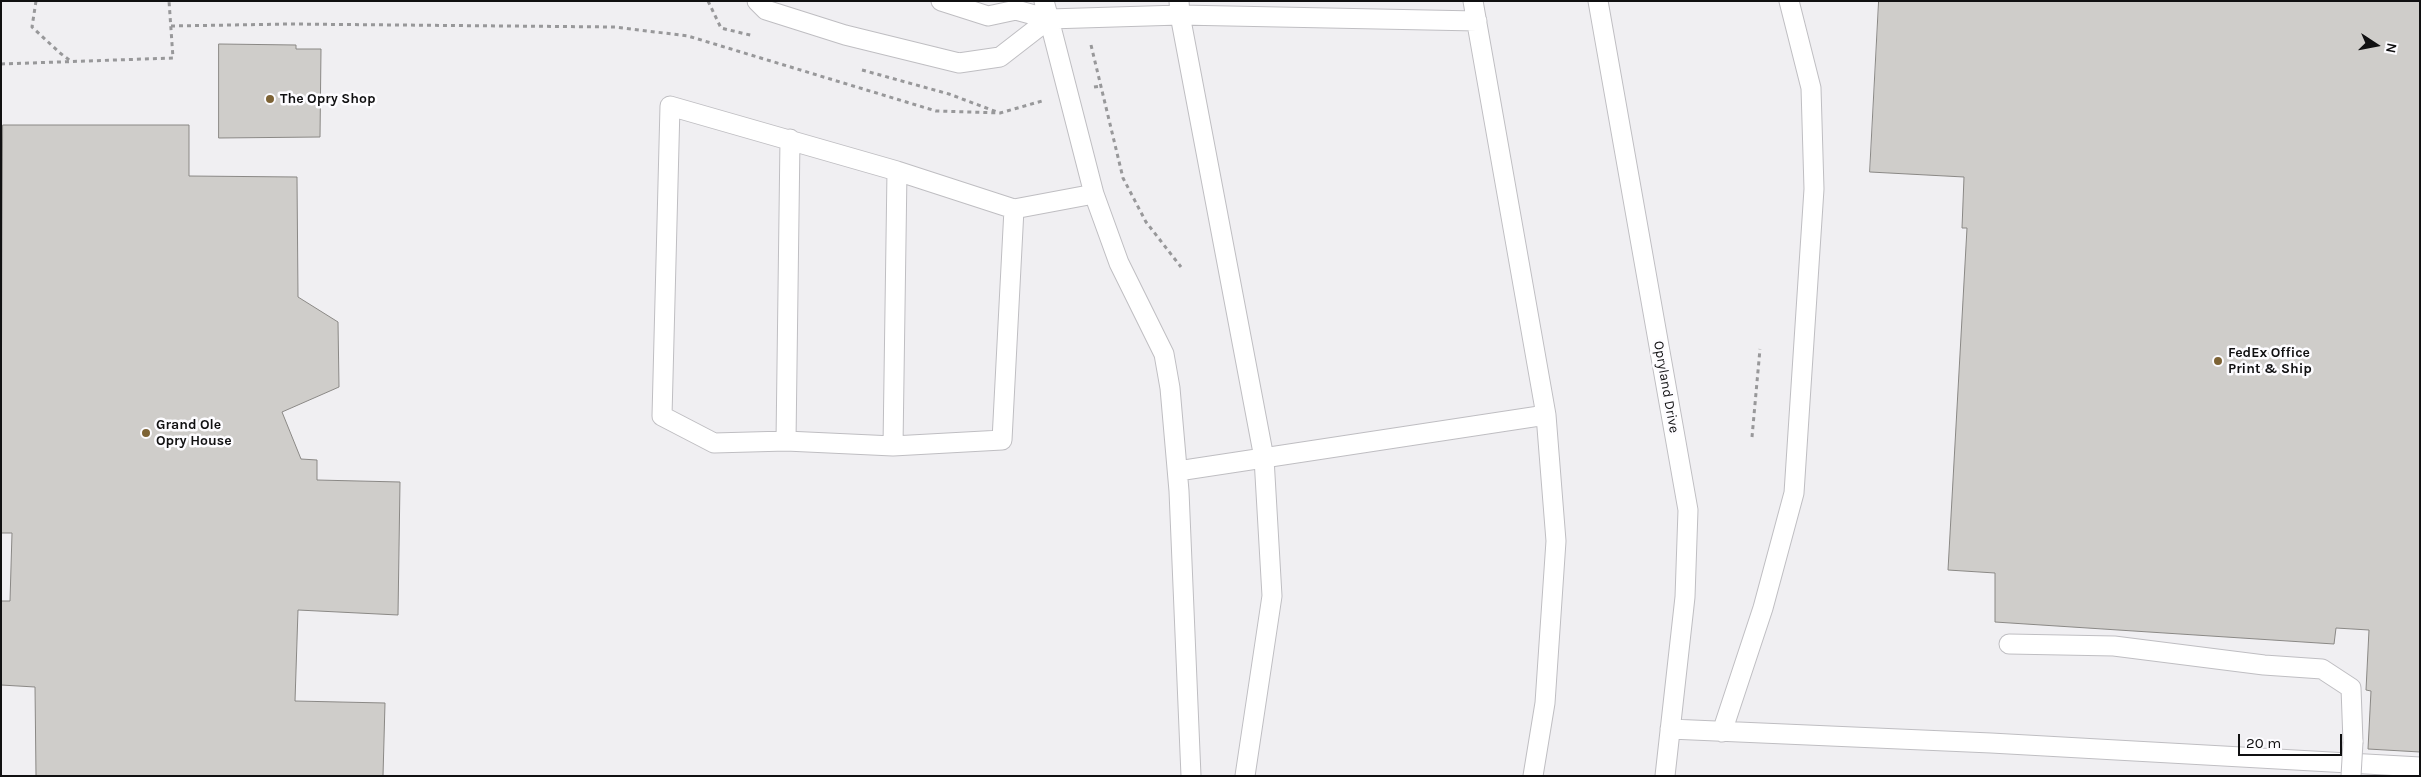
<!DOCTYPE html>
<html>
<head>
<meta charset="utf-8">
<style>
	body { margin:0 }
	#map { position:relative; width:2421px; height:777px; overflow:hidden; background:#f0eff2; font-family:Karla,sans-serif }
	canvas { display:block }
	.frame { position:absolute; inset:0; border:2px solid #101011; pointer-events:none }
	.north { position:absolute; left:2351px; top:20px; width:50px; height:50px; -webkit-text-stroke:4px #fdfcff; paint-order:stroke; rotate:101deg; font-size:14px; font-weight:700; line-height:20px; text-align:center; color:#101011 }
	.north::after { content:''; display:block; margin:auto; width:18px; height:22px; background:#101011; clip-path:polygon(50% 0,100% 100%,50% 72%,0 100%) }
	.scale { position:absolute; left:2238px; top:734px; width:104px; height:22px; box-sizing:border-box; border:2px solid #101011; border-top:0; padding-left:6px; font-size:15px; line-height:18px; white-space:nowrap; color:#101011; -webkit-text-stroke:4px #fdfcff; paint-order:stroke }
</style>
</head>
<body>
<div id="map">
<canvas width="2421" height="777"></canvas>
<div class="frame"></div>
<div class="north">N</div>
<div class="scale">20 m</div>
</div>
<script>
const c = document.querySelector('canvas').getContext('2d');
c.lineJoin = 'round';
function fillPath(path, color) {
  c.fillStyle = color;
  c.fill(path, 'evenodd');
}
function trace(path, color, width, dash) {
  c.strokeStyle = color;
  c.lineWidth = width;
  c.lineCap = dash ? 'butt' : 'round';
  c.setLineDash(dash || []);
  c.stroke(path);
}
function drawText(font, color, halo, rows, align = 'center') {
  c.font = font + ' Karla,sans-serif';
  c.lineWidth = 5;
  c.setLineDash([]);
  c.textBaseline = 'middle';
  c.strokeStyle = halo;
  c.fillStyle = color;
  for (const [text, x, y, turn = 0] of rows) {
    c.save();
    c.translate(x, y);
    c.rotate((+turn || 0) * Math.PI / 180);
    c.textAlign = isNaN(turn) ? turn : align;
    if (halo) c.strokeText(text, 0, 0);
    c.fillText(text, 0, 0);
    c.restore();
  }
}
const building = new Path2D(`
	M 1879,1 L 2420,1 L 2420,752 L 2368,749 L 2371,691 L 2366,690 L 2369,630 L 2336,628 L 2334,644 L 1995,622 L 1995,573 L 1948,570 L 1967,228 L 1962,228 L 1964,177 L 1870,172 Z
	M 219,44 L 296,45 L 296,49 L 321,49 L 320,137 L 219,138 Z
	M 3,125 L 189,125 L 189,176 L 297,177 L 298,297 L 338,322 L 339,387 L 282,412 L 301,459 L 317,460 L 317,480 L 400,482 L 398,615 L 298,610 L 295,701 L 385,703 L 383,776 L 36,776 L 35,687 L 1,685 L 1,601 L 10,601 L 12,533 L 1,533 Z`);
fillPath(building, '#cfcdca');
trace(building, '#8a8885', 1);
const service = new Path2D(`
	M 757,1 L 766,10 L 845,35 L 959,63 L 1000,57 L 1049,19
	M 941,1 L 988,16 L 1016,10 L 1049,19
	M 1044,1 L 1049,19 L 1180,15 L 1264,458 L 1272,596 L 1245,776
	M 1179,1 L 1180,15 L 1477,21
	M 1473,1 L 1546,415
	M 1598,1 L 1688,510 L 1685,597 L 1665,776
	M 1049,19 L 1094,194 L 1119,263 L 1164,354 L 1170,388 L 1179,491 L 1191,776
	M 1014,209 L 1002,440 L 893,446 L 786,441 L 714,443 L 662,416 L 670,106 L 897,171 L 1014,209 L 1094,194
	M 786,441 L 790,139
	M 893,446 L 897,171
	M 1178,471 L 1546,415 L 1556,541 L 1545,703 L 1533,776
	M 2009,644 L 2114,646 L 2264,665 L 2322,669 L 2351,688 L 2353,742
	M 1670,729 L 1991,743 L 2420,767
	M 1722,732 L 1763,608 L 1794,493 L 1814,189 L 1811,88 L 1789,1`);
trace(service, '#bfbec2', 21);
trace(new Path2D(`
	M 36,1 L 32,27 L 60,53 L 72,62
	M 708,1 L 721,28 L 754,36
	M 171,26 L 290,24 L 615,27 L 688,36 L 936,111 L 1000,113 L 1042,101
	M 1091,45 L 1123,178 L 1146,222 L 1181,267
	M 1,64 L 173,58 L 169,1
	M 862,70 L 949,94 L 997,112
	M 1094,87 L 1101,86
	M 1752,437 L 1760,349`), '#98989a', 3, [4, 4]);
trace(service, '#fff', 19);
const serviceBridge = new Path2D(`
	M 2351,776 L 2353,742`);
trace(serviceBridge, '#bfbec2', 21, []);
trace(serviceBridge, '#fff', 19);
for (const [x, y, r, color] of [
	[270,99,5,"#7d6335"],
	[2218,361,5,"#7d6335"],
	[146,433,5,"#7d6335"]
]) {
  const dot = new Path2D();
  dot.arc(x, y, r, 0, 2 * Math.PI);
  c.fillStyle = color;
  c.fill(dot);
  trace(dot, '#fdfcff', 2);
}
drawText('bold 14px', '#101011', '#fdfcff', [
	["The Opry Shop",280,99],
	["FedEx Office",2228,353],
	["Print & Ship",2228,369],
	["Grand Ole",156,425],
	["Opry House",156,441]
], 'left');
drawText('14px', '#101011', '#fdfcff', [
	["Opryland Drive",1666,387,80]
]);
</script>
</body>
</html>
